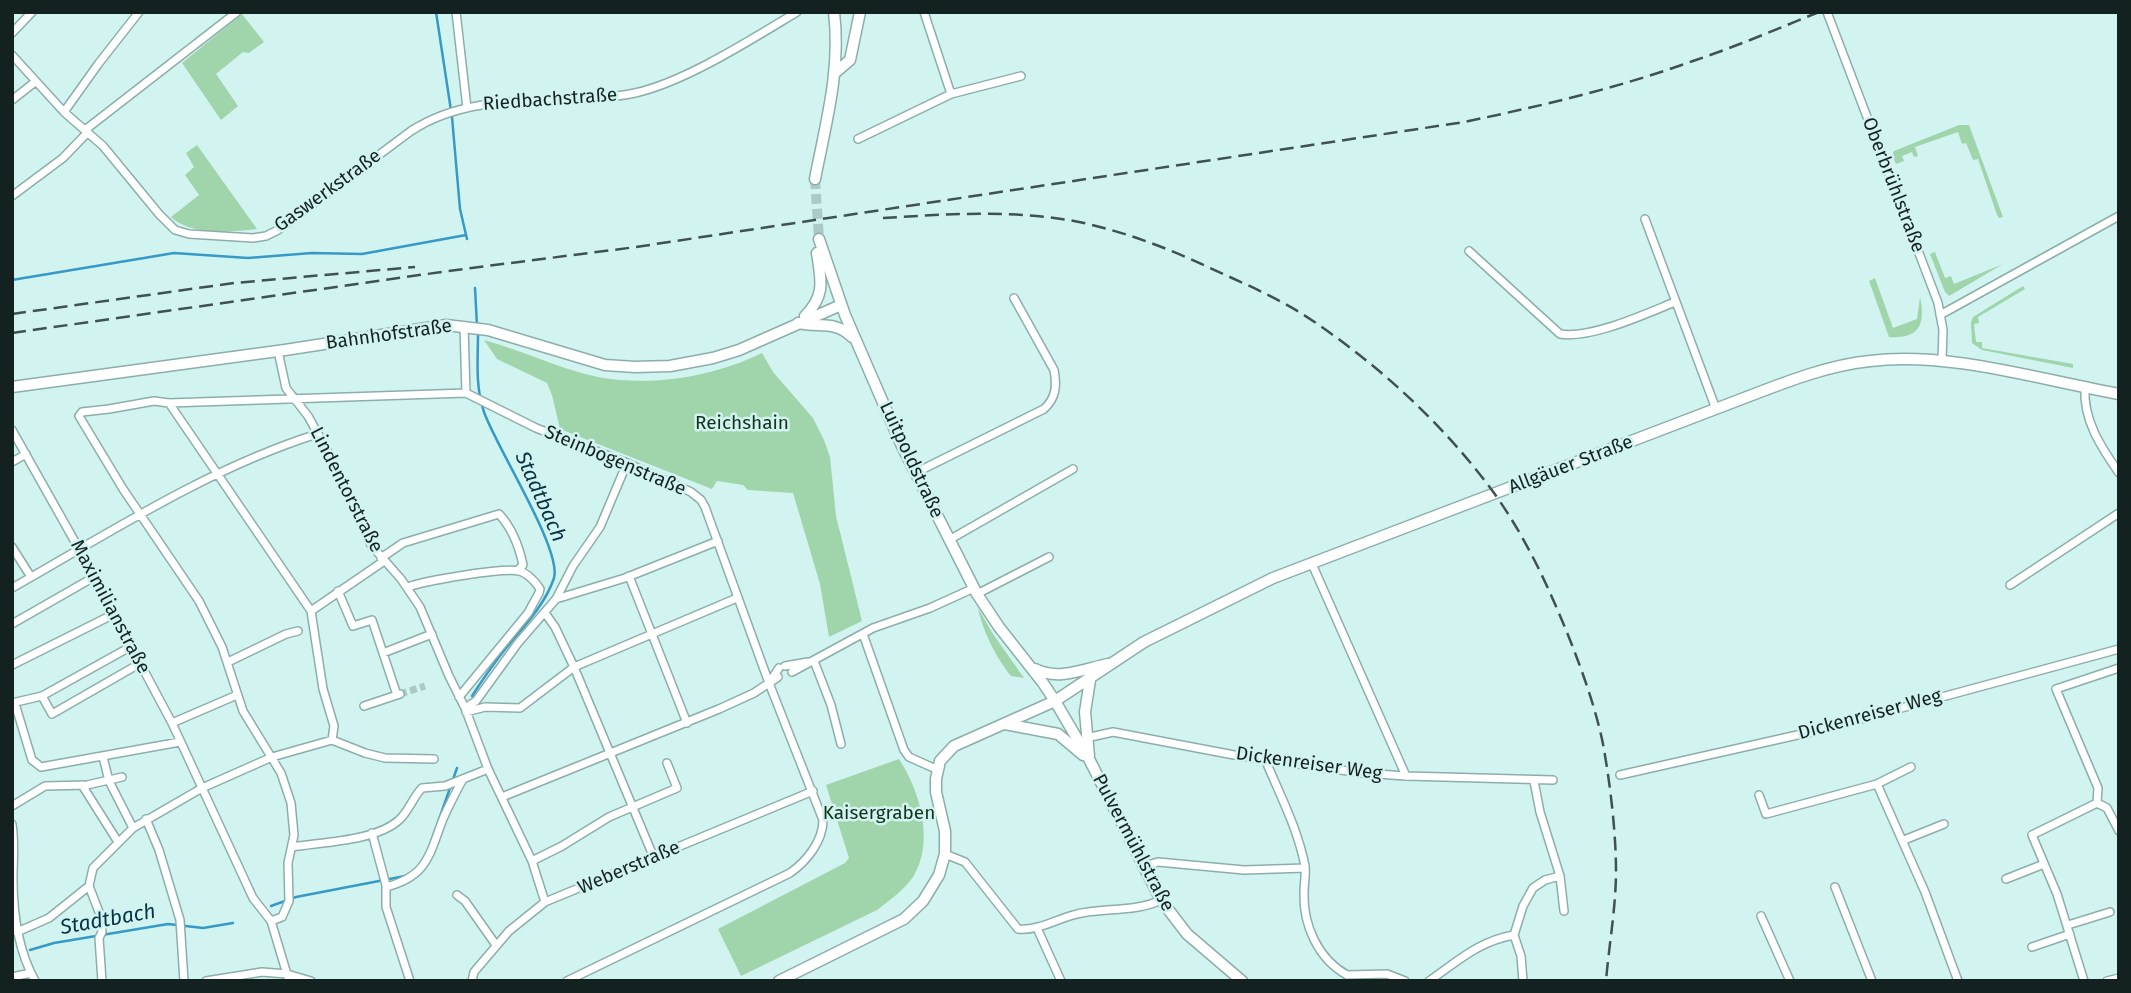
<!DOCTYPE html>
<html>
<head>
<meta charset="utf-8">
<style>
	body { margin:0 }
	#map { position:relative; width:2131px; height:993px; overflow:hidden; background:#d1f4f1; font-family:"Fira Sans",sans-serif }
	canvas { display:block }
	.frame { position:absolute; inset:0; border:14px solid #142121; pointer-events:none }
</style>
</head>
<body>
<div id="map">
<canvas width="2131" height="993"></canvas>
<div class="frame"></div>
</div>
<script>
const c = document.querySelector('canvas').getContext('2d');
c.lineJoin = 'round';
function fillPath(path, color) {
  c.fillStyle = color;
  c.fill(path, 'evenodd');
}
function trace(path, color, width, dash) {
  c.strokeStyle = color;
  c.lineWidth = width;
  c.lineCap = dash ? 'butt' : 'round';
  c.setLineDash(dash || []);
  c.stroke(path);
}
function drawText(font, color, halo, rows, align = 'center') {
  c.font = font + ' "Fira Sans",sans-serif';
  c.lineWidth = 5;
  c.setLineDash([]);
  c.textBaseline = 'middle';
  c.strokeStyle = halo;
  c.fillStyle = color;
  for (const [text, x, y, turn = 0] of rows) {
    c.save();
    c.translate(x, y);
    c.rotate((+turn || 0) * Math.PI / 180);
    c.textAlign = isNaN(turn) ? turn : align;
    if (halo) c.strokeText(text, 0, 0);
    c.fillText(text, 0, 0);
    c.restore();
  }
}
fillPath(new Path2D(`
	M 242,14 L 264,42 L 249,53 L 243,52 L 216,74 L 238,106 L 221,120 L 182,63 Z
	M 1959,125 L 1969,125 L 2003,217 L 1999,218 L 1997,215 L 1978,159 L 1973,160 L 1966,143 L 1962,144 L 1958,132 L 1915,147 L 1918,156 L 1914,157 L 1912,152 L 1902,156 L 1904,161 L 1896,164 L 1892,155 L 1894,151 Z
	M 197,145 L 257,229 C 232,232 191,236 171,217 L 199,195 L 185,175 L 194,167 L 186,153 Z
	M 1935,252 L 1945,278 L 1951,276 L 1954,284 L 2003,264 L 1949,296 L 1945,292 L 1930,254 Z
	M 1875,278 L 1893,328 L 1917,319 L 1920,297 C 1926,325 1919,339 1889,337 L 1869,281 Z
	M 2023,286 L 2025,289 L 1978,317 L 1979,323 L 1974,324 L 1976,342 L 1982,342 L 1982,348 L 2073,364 L 2073,368 L 1982,350 L 1972,343 L 1971,323 L 1973,317 Z
	M 484,340 C 522,350 559,369 598,377 C 651,387 713,377 762,353 L 773,372 L 813,418 L 824,440 L 830,457 L 836,516 L 862,621 L 829,637 L 820,584 L 793,493 L 748,490 L 743,485 L 717,481 L 712,489 L 560,429 L 552,395 L 547,383 L 497,359 Z
	M 978,608 L 993,634 L 1024,678 L 1011,676 C 997,659 982,630 978,608 Z
	M 899,759 C 920,791 935,842 913,877 C 904,890 890,900 877,910 L 741,976 L 718,929 L 845,863 L 849,858 L 826,785 Z`), '#a0d5ab');
trace(new Path2D(`
	M 436,12 L 452,117 L 460,209 L 467,239
	M 12,280 L 174,253 L 248,258 L 312,253 L 362,254 L 466,235
	M 475,288 L 477,326
	M 472,696 C 483,679 494,663 506,648 C 524,626 545,605 554,578 C 562,549 496,447 484,412 C 475,386 478,359 478,333
	M 429,848 L 457,768
	M 271,906 L 296,897 L 405,876
	M 30,950 L 54,943 L 168,924 L 203,928 L 233,923`), '#3699c6', 2.5);
trace(new Path2D(`
	M 400,694 L 425,686`), '#abcac7', 7, [7, 3.5]);
trace(new Path2D(`
	M 815,179 L 819,239`), '#abcac7', 10, [10, 5]);
const street = new Path2D(`
	M 456,12 L 467,108
	M 924,12 L 951,94
	M 1827,12 L 1938,303 L 1943,330 L 1942,360
	M 12,33 L 32,12
	M 12,55 L 64,112 L 103,146 L 159,214 L 175,230 L 189,234 L 253,238 L 266,236 L 278,230 L 411,131 C 478,87 561,108 635,93 C 685,82 752,39 797,12
	M 12,100 L 35,82
	M 64,112 L 99,63 L 139,12
	M 85,130 L 237,12
	M 858,139 L 951,94 L 1021,76
	M 12,196 L 63,158 L 88,132
	M 1645,219 L 1716,409
	M 1469,251 L 1560,334 C 1591,339 1645,314 1675,302
	M 1940,315 L 2119,216
	M 464,326 L 466,393
	M 278,351 L 286,388 L 308,416 L 329,454 L 371,545 L 401,579 L 420,607 L 449,676 L 465,708 L 488,769 L 532,861 L 545,902
	M 2085,388 C 2083,420 2101,447 2119,473
	M 169,403 L 311,611 L 323,689 L 334,726 L 332,740
	M 12,430 L 79,549 L 172,723 L 253,898 L 271,921 L 289,981
	M 12,462 L 26,454
	M 915,473 L 1044,409 C 1056,398 1057,386 1054,370 L 1014,298
	M 949,540 L 1073,469
	M 12,547 L 31,577
	M 381,558 L 403,543 L 499,514 C 512,528 519,546 523,565 L 518,570
	M 1312,564 L 1406,776
	M 629,576 L 687,723
	M 2010,585 L 2119,513
	M 408,587 C 424,581 504,567 519,571 C 527,573 536,582 540,589 L 539,593
	M 12,588 C 111,532 207,469 317,434
	M 338,591 L 353,626 L 372,620 L 397,695
	M 977,594 L 1049,557
	M 556,599 L 625,578 L 718,541
	M 311,611 L 384,561
	M 545,613 L 555,627 L 574,667 L 654,858
	M 12,624 L 94,577
	M 863,634 L 904,750 L 909,757 L 936,769
	M 130,647 L 42,696 L 52,714 L 139,664
	M 383,653 L 432,634
	M 814,661 L 831,705 L 841,744
	M 228,662 L 286,634 L 298,631
	M 12,665 L 114,614
	M 785,666 L 808,662
	M 792,672 L 873,628 L 930,608 L 974,588
	M 771,680 L 779,668
	M 459,697 L 528,613 L 539,593
	M 12,703 L 42,696
	M 12,704 L 16,707 L 32,760 L 41,767 L 180,742
	M 364,706 L 400,694
	M 465,708 L 476,701 L 518,643 L 556,599 L 573,566 L 600,527 L 627,463
	M 466,712 L 485,707 L 520,708 L 574,667 L 737,598
	M 172,723 L 237,695
	M 1086,738 L 1113,732 L 1234,755 L 1362,773 L 1406,776 L 1553,780
	M 103,757 L 109,781 L 133,828
	M 1265,759 C 1279,793 1298,829 1305,866 C 1306,875 1304,884 1304,893 C 1303,925 1318,959 1347,975
	M 1620,775 L 1824,729 L 2119,649
	M 1534,781 L 1540,812 L 1560,876 L 1564,911
	M 1877,784 L 1911,767
	M 82,785 L 118,842
	M 1759,795 L 1766,814 L 1877,784 L 1925,892 L 1958,981
	M 502,797 L 719,709 L 754,693 L 778,677
	M 2097,803 L 2107,808 L 2119,831
	M 12,806 L 45,786 L 87,785 L 122,777
	M 146,819 L 159,850 L 180,920 L 184,981
	M 12,824 C 15,842 13,860 13,879 C 13,914 18,950 35,981
	M 372,833 L 386,885 L 386,907 L 410,981
	M 1904,840 L 1944,824
	M 292,847 C 323,842 376,841 399,820 C 409,811 413,797 422,788 L 445,786 L 488,769
	M 945,854 L 965,862 L 1018,929 C 1037,931 1055,920 1073,915 C 1102,907 1134,913 1161,900
	M 532,861 L 562,846 L 609,817 L 677,788 L 667,763
	M 1144,866 L 1158,862 L 1244,870 L 1305,868
	M 2006,879 L 2044,864
	M 89,886 L 99,912 L 102,932 L 99,938 L 102,981
	M 386,887 C 428,876 429,855 443,819 C 449,805 456,792 463,779
	M 1835,887 L 1872,981
	M 457,895 L 465,901 L 496,945
	M 1761,916 L 1790,981
	M 271,921 L 282,917 L 289,901 L 288,863 L 294,835 L 291,803 L 281,773 L 243,711 L 222,647 L 199,601 L 123,489 L 79,416 L 82,412 L 109,409 L 154,401 L 169,403 L 466,393 L 536,428 L 627,463 L 691,492 L 701,500 L 705,507 L 769,683 L 823,820 C 823,841 807,861 790,873 L 567,981
	M 2068,925 L 2110,912
	M 12,928 L 17,932 L 49,918 L 89,886 L 93,868 L 133,828 L 202,788 L 272,757 L 332,740 L 365,753 L 385,758 L 434,759
	M 1037,928 L 1061,981
	M 2032,947 L 2070,934
	M 1347,975 L 1387,974 L 1405,981
	M 12,977 L 31,973
	M 206,981 L 262,972 L 287,974 L 311,981
	M 472,981 L 474,972 L 509,931 L 545,902 L 813,791
	M 1429,981 C 1458,961 1479,941 1514,935
	M 1523,981 L 1521,956 L 1514,935 L 1523,906 L 1533,888 L 1545,880 L 1560,876
	M 2084,981 L 2057,894 L 2032,835 L 2097,803 L 2098,788 L 2056,689 L 2119,668
	M 2107,981 L 2119,978`);
const secondary = new Path2D(`
	M 836,72 L 850,60 L 860,12
	M 815,179 C 826,122 841,70 834,12
	M 819,239 L 845,315 L 901,444 L 977,594 L 999,627 L 1043,683 L 1055,701 L 1089,759 L 1161,900 L 1187,934 L 1242,981
	M 805,316 C 826,295 821,280 817,253
	M 798,323 C 818,328 835,320 852,337
	M 12,387 L 285,350 L 446,325 L 488,330 L 605,365 L 635,367 L 670,366 L 713,358 L 739,350 L 841,305
	M 1035,669 C 1059,681 1083,669 1108,664
	M 1005,724 L 1058,734 L 1083,755
	M 1089,756 L 1085,712 L 1090,680
	M 779,981 L 904,919 L 923,901 L 939,875 L 945,854 L 945,831 L 936,792 L 936,779 L 940,761 L 954,746 L 1055,701 L 1144,642 L 1273,578 L 1752,395 C 1791,380 1830,365 1870,361 C 1948,351 2041,380 2119,394`);
trace(street, '#8caeab', 10);
trace(secondary, '#8caeab', 13);
trace(street, '#fff', 7);
trace(secondary, '#fff', 10);
trace(new Path2D(`
	M 883,218 C 949,214 1018,209 1084,223 C 1128,233 1170,249 1210,268 C 1245,284 1281,299 1313,321 C 1381,367 1445,426 1494,493 C 1527,539 1551,592 1572,645 C 1584,676 1596,710 1603,744 C 1610,782 1616,832 1616,871 C 1616,907 1609,945 1606,981
	M 12,314 L 234,283 L 415,267
	M 12,333 L 448,271 L 636,247 L 1464,122 C 1541,106 1618,88 1693,61 C 1735,47 1777,29 1819,12`), '#3f5150', 2.5, [14, 7]);
drawText('19px', '#142121', '#d1f4f1', [
	["Riedbachstraße",550,100,-4],
	["Oberbrühlstraße",1893,185,69],
	["Gaswerkstraße",328,191,-36],
	["Bahnhofstraße",389,335,-8],
	["Luitpoldstraße",911,460,65],
	["Steinbogenstraße",615,461,23],
	["Allgäuer Straße",1571,465,-21],
	["Lindentorstraße",346,490,63],
	["Maximilianstraße",110,607,62],
	["Dickenreiser Weg",1870,715,-15],
	["Dickenreiser Weg",1309,764,8],
	["Pulvermühlstraße",1133,843,62],
	["Weberstraße",629,868,-23]
]);
drawText('19px', '#11311a', '#d1f4f1', [
	["Reichshain",742,424],
	["Kaisergraben",879,814]
]);
drawText('italic 21px', '#053245', '#d1f4f1', [
	["Stadtbach",540,497,66],
	["Stadtbach",108,920,-10]
]);
</script>
</body>
</html>
